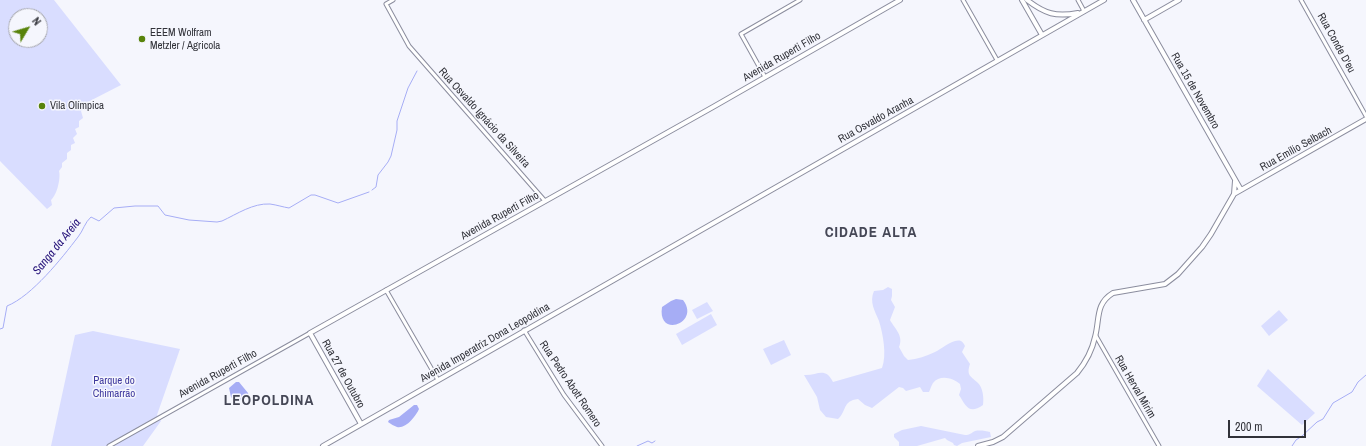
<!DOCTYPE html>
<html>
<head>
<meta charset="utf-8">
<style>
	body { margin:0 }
	#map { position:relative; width:1366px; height:446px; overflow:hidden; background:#f5f6fd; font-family:"Archivo Narrow",sans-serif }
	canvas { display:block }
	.north { position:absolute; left:8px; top:8px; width:40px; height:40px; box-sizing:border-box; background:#f5f6fd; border:1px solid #a7a8af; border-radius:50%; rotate:52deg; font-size:11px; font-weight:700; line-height:16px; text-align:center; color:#313239 }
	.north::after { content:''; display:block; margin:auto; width:14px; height:18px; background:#58830b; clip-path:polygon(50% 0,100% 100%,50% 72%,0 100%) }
	.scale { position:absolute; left:1228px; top:420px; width:78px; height:18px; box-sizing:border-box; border:2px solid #313239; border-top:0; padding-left:5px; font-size:12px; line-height:14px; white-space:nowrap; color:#313239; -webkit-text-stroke:3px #f5f6fd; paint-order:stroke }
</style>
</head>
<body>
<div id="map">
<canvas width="1366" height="446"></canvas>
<div class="north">N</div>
<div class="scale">200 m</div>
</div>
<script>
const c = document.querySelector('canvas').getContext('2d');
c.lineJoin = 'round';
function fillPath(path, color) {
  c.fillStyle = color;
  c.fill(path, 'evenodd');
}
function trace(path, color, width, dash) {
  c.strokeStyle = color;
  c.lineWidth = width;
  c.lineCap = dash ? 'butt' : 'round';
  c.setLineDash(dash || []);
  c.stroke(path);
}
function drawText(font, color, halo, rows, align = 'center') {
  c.font = font + ' "Archivo Narrow",sans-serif';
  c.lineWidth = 3;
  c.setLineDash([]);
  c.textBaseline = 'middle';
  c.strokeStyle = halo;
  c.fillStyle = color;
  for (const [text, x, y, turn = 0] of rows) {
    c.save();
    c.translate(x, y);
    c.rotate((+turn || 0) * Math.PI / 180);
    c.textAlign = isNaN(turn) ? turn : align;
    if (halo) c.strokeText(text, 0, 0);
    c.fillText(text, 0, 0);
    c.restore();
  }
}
fillPath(new Path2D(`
	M 0,0 L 54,0 L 121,85 L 84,104 L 83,108 L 81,111 L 83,118 L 79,121 L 79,127 L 75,129 L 77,134 L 73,138 L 75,143 L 71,145 L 71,150 L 67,153 L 67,159 L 62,163 L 62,167 L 59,171 C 61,178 57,195 51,200 L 52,205 L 47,209 L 0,161 ZM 16,16 L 40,16 L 40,40 L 16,40 Z
	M 888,287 L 892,289 L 892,296 L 891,300 L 895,307 L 890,320 C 895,329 904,336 899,347 L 904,356 L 908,360 C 917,359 927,356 935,352 C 942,349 953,338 961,341 C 963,342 964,344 965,346 L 962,352 L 970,364 C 966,376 971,376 978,383 C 983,388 984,398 983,405 C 969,415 966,406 959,395 L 961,389 L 960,384 C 953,378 940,374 933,383 C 931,386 930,390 929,392 L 923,392 L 920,387 L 906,391 L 903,388 L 899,387 L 872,408 L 865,405 L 858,399 C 842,401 847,411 838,419 L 826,417 L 820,410 L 817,397 L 804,375 C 817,376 825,366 833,382 L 882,368 C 887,355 883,334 879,321 C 875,311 869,302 874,291 L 883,290 Z
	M 707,302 L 713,311 L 697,319 L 692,310 Z
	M 1279,310 L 1288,320 L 1269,336 L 1261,326 Z
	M 711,314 L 717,325 L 682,345 L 676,334 Z
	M 93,331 L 180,349 L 157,415 L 161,421 L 143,446 L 51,446 L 75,335 Z
	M 784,340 L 791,355 L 771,365 L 763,349 Z
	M 1268,369 L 1315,413 L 1302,425 L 1257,386 Z
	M 921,426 L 965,435 C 970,435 971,433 975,431 C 980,430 986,431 990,432 L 991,437 L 962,443 L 957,446 L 954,445 L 953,443 L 947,440 L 945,438 L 917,446 L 899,446 L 899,442 L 894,437 L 894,434 L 902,430 Z`), '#d9ddff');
fillPath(new Path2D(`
	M 676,299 L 683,300 C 701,323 657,339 662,307 L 671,301 Z
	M 236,382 L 239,382 L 248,393 L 249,397 L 247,396 L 236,403 L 231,397 L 229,388 Z
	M 414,405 L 417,405 L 419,409 C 416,416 406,429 397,427 C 394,426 391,424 388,422 L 389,420 L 399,417 Z`), '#a6adf5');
trace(new Path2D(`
	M 372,190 L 376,187 L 378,175 L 388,162 L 391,156 L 397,130 L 397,121 L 408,88 L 417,71
	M 0,329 L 3,328 L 7,306 C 32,296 62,258 78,237 C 83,231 85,222 91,217 L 99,221 L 114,208 L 135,206 L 158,206 L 165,215 L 189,220 L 217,222 L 222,221 C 237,214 253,203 270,204 C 277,205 283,207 289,208 L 311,195 L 315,195 L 338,203 L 369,192
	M 637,446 L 648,441 L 652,443 L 655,441
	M 1292,446 L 1296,440 L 1302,436 L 1317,422 L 1323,419 L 1333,403 L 1352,392 L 1358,382 L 1366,375`), '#a6adf5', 1);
const minor = new Path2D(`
	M 393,0 L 386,4 L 409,46 L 545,201
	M 963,0 L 997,60
	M 1078,0 L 1084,11
	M 1301,0 L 1366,116
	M 765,77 L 741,34 L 800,0
	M 386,290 L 438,380
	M 524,330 L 564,395 L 602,446
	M 1096,336 L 1159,446
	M 109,446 L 310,333`);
const major = new Path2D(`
	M 1022,0 L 1042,35
	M 1027,0 C 1045,14 1056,17 1078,13
	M 1133,0 L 1241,190
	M 1144,20 L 1179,0
	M 1234,194 L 1366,119
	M 361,424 L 310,333 L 713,107 L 900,0
	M 323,446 L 1104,0
	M 978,446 L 993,442 L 1003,437 L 1077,373 C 1086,362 1092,351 1095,337 C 1100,319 1095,304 1113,293 L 1165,284 L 1178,274 L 1202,247 L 1211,234 L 1234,194 L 1235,181`);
trace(minor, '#8b8d9e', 5);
trace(major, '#8b8d9e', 6);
trace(minor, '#fff', 3);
trace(major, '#fff', 4);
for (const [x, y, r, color] of [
	[142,39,4,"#58830b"],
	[42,106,4,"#58830b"]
]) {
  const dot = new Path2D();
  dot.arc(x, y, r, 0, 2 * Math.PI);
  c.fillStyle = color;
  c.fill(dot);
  trace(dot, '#f5f6fd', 1.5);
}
drawText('11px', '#313239', '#f5f6fd', [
	["EEEM Wolfram",150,33],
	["Metzler / Agricola",150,46],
	["Vila Olímpica",50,106]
], 'left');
drawText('11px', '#313239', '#f5f6fd', [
	["Rua Conde D'eu",1336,43,61],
	["Avenida Ruperti Filho",782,57,-30],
	["Rua 15 de Novembro",1195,91,60],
	["Rua Osvaldo Ignácio da Silveira",484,118,48],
	["Rua Osvaldo Aranha",876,120,-29],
	["Rua Emílio Selbach",1296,149,-29],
	["Avenida Ruperti Filho",500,216,-29],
	["Avenida Imperatriz Dona Leopoldina",485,343,-30],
	["Avenida Ruperti Filho",218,374,-29],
	["Rua 27 de Outubro",343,374,61],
	["Rua Pedro Abott Romero",570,384,56],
	["Rua Herval Mirim",1135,387,60]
]);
drawText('11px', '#3e389e', '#f5f6fd', [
	["Parque do",114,381],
	["Chimarrão",114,394]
]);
drawText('italic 12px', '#251279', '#f5f6fd', [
	["Sanga da Areia",57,247,-51]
]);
c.letterSpacing = '1px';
drawText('bold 15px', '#454756', '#f5f6fd', [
	["CIDADE ALTA",871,233],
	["LEOPOLDINA",269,401]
]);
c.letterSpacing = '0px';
</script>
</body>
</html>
